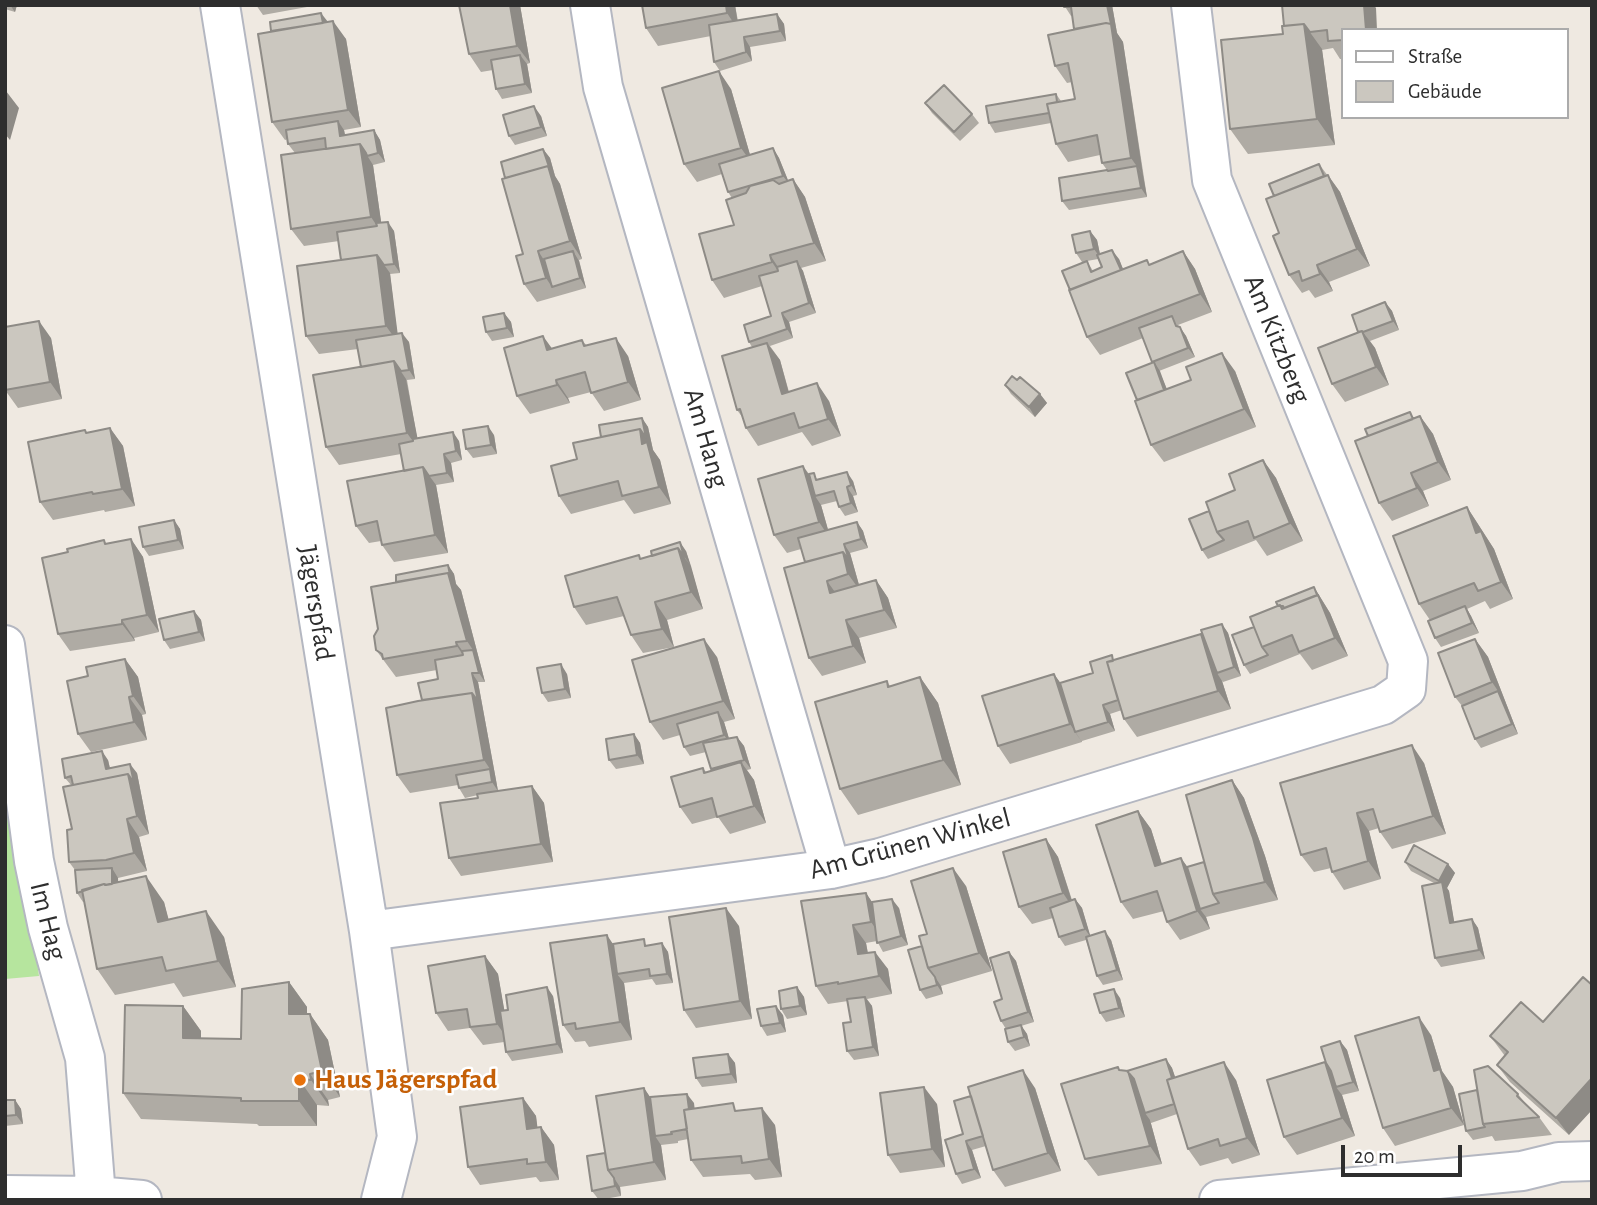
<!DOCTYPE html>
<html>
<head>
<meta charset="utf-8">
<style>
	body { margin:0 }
	#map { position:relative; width:1597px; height:1205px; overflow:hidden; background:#efe9e1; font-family:"Alegreya Sans",sans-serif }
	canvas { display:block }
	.frame { position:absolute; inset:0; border:7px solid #2e2e2e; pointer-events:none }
	.legend { position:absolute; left:1341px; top:28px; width:228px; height:91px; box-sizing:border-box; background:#fff; border:2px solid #ababab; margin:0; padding:9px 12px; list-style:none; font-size:21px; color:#2e2e2e }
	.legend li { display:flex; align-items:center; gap:14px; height:35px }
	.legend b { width:35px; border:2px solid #ababab }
	.scale { position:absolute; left:1341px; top:1145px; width:121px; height:32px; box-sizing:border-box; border:4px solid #2e2e2e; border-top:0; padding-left:9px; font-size:21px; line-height:24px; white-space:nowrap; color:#2e2e2e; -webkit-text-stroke:5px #fff; paint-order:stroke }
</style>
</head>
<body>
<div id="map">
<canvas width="1597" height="1205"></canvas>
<div class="frame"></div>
<ul class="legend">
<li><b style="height:9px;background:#fff"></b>Straße</li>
<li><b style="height:19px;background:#cbc7bf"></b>Gebäude</li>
</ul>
<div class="scale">20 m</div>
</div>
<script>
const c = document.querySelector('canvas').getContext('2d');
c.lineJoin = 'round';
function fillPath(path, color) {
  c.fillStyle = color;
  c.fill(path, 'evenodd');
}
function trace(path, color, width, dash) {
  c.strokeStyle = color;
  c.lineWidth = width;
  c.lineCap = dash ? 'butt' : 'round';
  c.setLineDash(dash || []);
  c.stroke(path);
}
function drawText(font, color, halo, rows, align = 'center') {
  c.font = font + ' "Alegreya Sans",sans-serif';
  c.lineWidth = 5;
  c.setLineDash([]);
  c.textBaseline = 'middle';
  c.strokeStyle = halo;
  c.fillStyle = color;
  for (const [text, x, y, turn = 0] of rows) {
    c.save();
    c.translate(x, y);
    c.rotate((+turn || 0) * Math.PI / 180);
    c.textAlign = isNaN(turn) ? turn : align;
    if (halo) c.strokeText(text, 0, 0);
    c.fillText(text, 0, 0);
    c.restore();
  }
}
fillPath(new Path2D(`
	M 5,737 L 39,976 L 5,979 Z`), '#b6e59e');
const street = new Path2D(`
	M 220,5 L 369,931 L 397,1137 L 381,1200
	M 590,5 L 603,87 L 831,869
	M 5,645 L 34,861 L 48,928 L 85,1058 L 96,1196
	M 369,931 L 831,869 L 880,858 L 1383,705 L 1406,689 L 1408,661 L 1212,180 L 1191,5
	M 5,1195 L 96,1196 L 142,1200
	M 1219,1200 L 1522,1171 L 1559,1162 L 1592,1161`);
trace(street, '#b4b7c1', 42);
trace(new Path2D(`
	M 1591,5 L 1592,6`), '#c9c9c9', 4.5, [5, 3.5]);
trace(street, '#fff', 38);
fillPath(new Path2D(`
	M 5,5 L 17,5 L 15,12 L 5,9 Z
	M 256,5 L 318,5 L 263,15 Z
	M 520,5 L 530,63 L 527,64 L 532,93 L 502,99 L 496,89 L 493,70 L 481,72 L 469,54 Z
	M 642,5 L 735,5 L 738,21 L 777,14 L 784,24 L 786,41 L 750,47 L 752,61 L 720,71 L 714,62 L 711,36 L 658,46 L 646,28 Z
	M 1064,5 L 1112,5 L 1117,33 L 1123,42 L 1147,197 L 1069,210 L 1062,201 L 1107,170 L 1102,163 L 1100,155 L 1068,162 L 1056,144 L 1051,123 L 995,133 L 989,123 L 1056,94 L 1061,101 L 1075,99 L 1072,82 L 1067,83 L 1055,66 L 1074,29 L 1072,16 L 1071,16 Z
	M 1282,5 L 1373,5 L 1376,8 L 1343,30 L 1343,59 L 1340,59 L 1333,48 L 1322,50 L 1335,145 L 1248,154 L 1230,129 L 1283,34 L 1284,26 Z
	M 327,22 L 346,39 L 361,127 L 344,130 L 345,135 L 374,130 L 380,140 L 385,162 L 373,165 L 381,222 L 394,231 L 400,273 L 390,274 L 397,333 L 409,342 L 415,379 L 407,380 L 417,438 L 459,441 L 462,460 L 451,463 L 454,482 L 436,485 L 448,553 L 394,562 L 382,545 L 381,541 L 369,543 L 356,526 L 404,471 L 401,454 L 339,465 L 326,447 L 361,367 L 358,349 L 319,354 L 306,336 L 341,260 L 339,241 L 304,246 L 291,229 L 295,153 L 288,144 L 288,139 L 285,140 L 272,122 Z
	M 731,89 L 750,155 L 773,148 L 779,158 L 788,181 L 793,179 L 805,197 L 826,261 L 801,268 L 803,271 L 816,313 L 789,322 L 793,338 L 770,346 L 780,360 L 789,392 L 829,401 L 841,436 L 812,446 L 802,432 L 758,446 L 746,428 L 743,418 L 737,410 L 752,347 L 749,342 L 771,316 L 762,286 L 724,298 L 712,280 L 734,225 L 732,198 L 728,192 L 722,174 L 697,182 L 684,164 Z
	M 925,103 L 972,114 L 979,123 L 960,141 L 932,113 Z
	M 541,116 L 547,136 L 515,145 L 509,136 Z
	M 543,149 L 550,158 L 555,176 L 560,184 L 582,259 L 579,260 L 586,288 L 537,302 L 524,284 L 523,254 L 505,178 Z
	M 1319,164 L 1340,192 L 1370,266 L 1329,282 L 1333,291 L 1315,298 L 1309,290 L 1302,293 L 1289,275 L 1279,233 L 1274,196 Z
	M 1090,231 L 1097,240 L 1100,254 L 1119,259 L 1123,269 L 1150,264 L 1183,251 L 1195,269 L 1212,312 L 1178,325 L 1186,336 L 1195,357 L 1159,371 L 1167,389 L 1235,371 L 1256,427 L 1164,462 L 1151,445 L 1137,400 L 1153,363 L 1143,338 L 1100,355 L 1087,337 L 1082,262 L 1076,253 ZM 1098,259 L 1102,267 L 1093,271 L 1087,261 Z
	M 1385,302 L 1392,311 L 1399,330 L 1370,341 L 1375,348 L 1389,385 L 1345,402 L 1332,384 L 1358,332 Z
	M 504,313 L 511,322 L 514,337 L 492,341 L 486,332 Z
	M 51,338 L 62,399 L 18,408 L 5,390 Z
	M 582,340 L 587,346 L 628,356 L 641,400 L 604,411 L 591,392 L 568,398 L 570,403 L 530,414 L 517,396 L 552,349 Z
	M 1017,380 L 1040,394 L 1047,403 L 1035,417 L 1011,394 L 1005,385 Z
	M 1420,416 L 1433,434 L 1451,480 L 1423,491 L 1429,506 L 1392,521 L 1379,503 L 1415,418 Z
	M 642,418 L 648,427 L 653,450 L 660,460 L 671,504 L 634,514 L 624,500 L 571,514 L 559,496 L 577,459 L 601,437 Z
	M 110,428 L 123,446 L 135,506 L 105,512 L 104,510 L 53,520 L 40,502 L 85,430 L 87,433 Z
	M 494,435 L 497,454 L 473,458 L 466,449 Z
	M 1263,460 L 1276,478 L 1303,541 L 1267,556 L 1256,540 L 1208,559 L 1202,550 L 1209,511 L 1235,490 Z
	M 803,466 L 809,474 L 818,480 L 853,481 L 857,495 L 853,496 L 858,512 L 845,516 L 839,507 L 837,501 L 821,505 L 828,530 L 857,522 L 863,531 L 868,548 L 850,553 L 859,585 L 876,580 L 888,598 L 897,628 L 859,638 L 866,663 L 822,676 L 809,658 L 805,562 L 801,549 L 787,553 L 774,535 Z
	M 1467,507 L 1494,549 L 1513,599 L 1490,609 L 1485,601 L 1467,609 L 1471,616 L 1479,633 L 1441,647 L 1435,638 L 1430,620 L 1419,604 Z
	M 174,520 L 180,529 L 184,549 L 149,556 L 143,547 Z
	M 131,539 L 143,557 L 159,632 L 134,638 L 135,641 L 70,651 L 58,634 L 68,552 L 104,540 L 106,544 Z
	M 686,551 L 703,609 L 667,620 L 674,647 L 643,653 L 631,635 L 624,616 L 586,625 L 574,607 L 642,558 Z
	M 448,565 L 454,574 L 456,584 L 461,590 L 485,682 L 478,682 L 498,791 L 532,786 L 544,803 L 553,862 L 461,876 L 449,858 L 478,798 L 478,795 L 465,798 L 459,788 L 458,785 L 410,793 L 397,775 L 422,700 L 438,679 L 437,670 L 396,677 L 376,650 L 378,629 L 397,582 Z
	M 1314,587 L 1330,613 L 1348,656 L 1312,670 L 1300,654 L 1250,674 L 1244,665 L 1254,627 L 1278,606 Z
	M 194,611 L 201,620 L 205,641 L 170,649 L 164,640 Z
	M 1222,624 L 1228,633 L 1241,676 L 1223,682 L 1222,681 L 1231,709 L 1137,737 L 1124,719 L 1122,710 L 1110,714 L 1115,731 L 1082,741 L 1082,742 L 1010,764 L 998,746 L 1054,674 L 1060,683 L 1093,673 L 1115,660 L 1203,637 Z
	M 1475,639 L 1488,657 L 1518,734 L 1481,748 L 1475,739 L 1462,706 L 1455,697 Z
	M 717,657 L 735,719 L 724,722 L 729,739 L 737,737 L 744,746 L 751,769 L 747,770 L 754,780 L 766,823 L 730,834 L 718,817 L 692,824 L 680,807 L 703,768 L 706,772 L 712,771 L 706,752 L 690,756 L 684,747 L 680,735 L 663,740 L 650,722 Z
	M 125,659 L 138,677 L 146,714 L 142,715 L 147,740 L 91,752 L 78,734 L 88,676 Z
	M 567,674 L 571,698 L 548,702 L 542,693 Z
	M 920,677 L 938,703 L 961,785 L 858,815 L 840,789 L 887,681 L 890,686 Z
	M 634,734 L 640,743 L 644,764 L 616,769 L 609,760 Z
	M 108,760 L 110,768 L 137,773 L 149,834 L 139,837 L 147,871 L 118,878 L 118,882 L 164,902 L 168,919 L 224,937 L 236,987 L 183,997 L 174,983 L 115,995 L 97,969 L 85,902 L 83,902 L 77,893 L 75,870 L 69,862 L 72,829 L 71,785 L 65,778 Z
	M 1424,763 L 1446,834 L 1392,849 L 1380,832 L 1379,828 L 1369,831 L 1381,879 L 1344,890 L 1332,872 L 1331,868 L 1314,872 L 1301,855 Z
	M 1232,780 L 1244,798 L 1265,856 L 1278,900 L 1206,917 L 1210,929 L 1180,940 L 1167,922 L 1164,911 L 1133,919 L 1121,902 L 1138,811 L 1151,829 L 1162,864 L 1181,858 L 1187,867 L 1204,862 Z
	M 1046,839 L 1058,857 L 1072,900 L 1075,899 L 1082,908 L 1090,936 L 1111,940 L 1123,980 L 1103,985 L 1097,976 L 1086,940 L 1065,946 L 1059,937 L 1053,918 L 1032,924 L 1019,907 Z
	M 1405,862 L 1448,864 L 1455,873 L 1447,888 L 1449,891 L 1454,922 L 1472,919 L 1478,928 L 1485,959 L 1441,967 L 1435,958 L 1434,883 L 1411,871 Z
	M 966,886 L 992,971 L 941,986 L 943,994 L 926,999 L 920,990 L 922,946 L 927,934 Z
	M 866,893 L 872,902 L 899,908 L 908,945 L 883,952 L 877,941 L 866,943 L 868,953 L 888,969 L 892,994 L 867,999 L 872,1006 L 879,1056 L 854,1060 L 847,1051 L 851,1022 L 848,1001 L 828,1004 L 816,986 Z
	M 739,926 L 752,1019 L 696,1028 L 684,1010 Z
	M 662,943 L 668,952 L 673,983 L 656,985 L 652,979 L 624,983 L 632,1040 L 589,1047 L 585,1041 L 575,1042 L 563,1025 L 613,944 L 649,945 Z
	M 1009,952 L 1016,961 L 1034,1022 L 1021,1026 L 1027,1034 L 1030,1046 L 1015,1051 L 1008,1042 L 1006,1029 L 1001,1021 L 1002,999 Z
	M 485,956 L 498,974 L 504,1010 L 553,996 L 563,1053 L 512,1061 L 506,1052 L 504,1042 L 483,1045 L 470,1028 L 448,1031 L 436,1013 Z
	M 289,982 L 307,1007 L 307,1014 L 310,1014 L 328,1040 L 340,1097 L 328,1100 L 329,1106 L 317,1105 L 317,1126 L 259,1126 L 257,1124 L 141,1119 L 123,1093 L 183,1006 L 201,1031 L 201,1039 L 241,1039 Z
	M 797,987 L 804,997 L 807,1015 L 787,1019 L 781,1009 Z
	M 1120,998 L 1125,1017 L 1106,1022 L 1100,1013 Z
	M 1521,1002 L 1569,1135 L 1510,1082 L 1497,1065 L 1505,1056 L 1490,1036 Z
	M 783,1015 L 786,1032 L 767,1036 L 761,1026 Z
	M 1431,1035 L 1442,1071 L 1453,1087 L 1464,1125 L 1395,1146 L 1383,1128 Z
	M 1340,1041 L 1347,1050 L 1359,1091 L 1342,1095 L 1355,1136 L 1297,1155 L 1284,1137 L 1325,1062 Z
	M 728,1054 L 735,1063 L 737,1083 L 702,1087 L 696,1078 Z
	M 1166,1059 L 1172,1068 L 1175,1077 L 1236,1080 L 1260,1155 L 1232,1164 L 1228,1158 L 1200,1166 L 1188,1149 L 1177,1114 L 1151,1123 L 1150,1120 L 1162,1164 L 1098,1176 L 1085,1159 L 1118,1067 L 1120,1070 L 1127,1071 Z
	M 644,1088 L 650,1097 L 694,1103 L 694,1109 L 738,1111 L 775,1125 L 782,1177 L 755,1180 L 750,1174 L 703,1177 L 691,1160 L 688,1139 L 678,1141 L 678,1143 L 661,1145 L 666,1180 L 620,1187 L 621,1196 L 599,1200 L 592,1191 L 605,1153 Z
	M 1035,1088 L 1061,1171 L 1005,1187 L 993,1170 L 986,1146 L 972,1150 L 981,1178 L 962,1184 L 956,1174 L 963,1134 Z
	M 1518,1094 L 1525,1103 L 1539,1117 L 1552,1135 L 1495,1141 L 1492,1136 L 1473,1140 L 1466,1131 Z
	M 523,1098 L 536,1116 L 537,1127 L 541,1127 L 554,1145 L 559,1180 L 540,1182 L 536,1177 L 480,1185 L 468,1167 Z
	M 5,1100 L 15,1100 L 21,1109 L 23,1124 L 5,1126 Z
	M 937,1104 L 945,1167 L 900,1173 L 888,1155 Z`), '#afaba4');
fillPath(new Path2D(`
	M 10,5 L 17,5 L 15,12 Z
	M 510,5 L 520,5 L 530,63 L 517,46 Z
	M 726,5 L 735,5 L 739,31 L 727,13 Z
	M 1107,5 L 1112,5 L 1117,33 L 1123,42 L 1143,175 L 1131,158 Z
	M 1364,5 L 1373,5 L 1376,8 L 1377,30 L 1366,30 Z
	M 321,13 L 328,22 L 324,32 Z
	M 777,14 L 784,24 L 786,41 L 780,31 Z
	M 333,21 L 346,39 L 361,127 L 348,110 Z
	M 1304,24 L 1322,49 L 1335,145 L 1317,119 Z
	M 744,37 L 750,47 L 752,61 L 746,52 Z
	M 520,55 L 527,64 L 532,93 L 525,84 Z
	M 719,71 L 731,89 L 753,165 L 741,148 Z
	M 6,91 L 19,108 L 10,140 L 5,134 L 5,94 Z
	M 534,106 L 541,116 L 547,136 L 541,127 Z
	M 338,121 L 344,130 L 347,145 L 340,136 Z
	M 374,130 L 380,140 L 385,162 L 378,153 Z
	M 360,144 L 373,165 L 383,235 L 371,217 Z
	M 773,148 L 779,158 L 790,185 L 783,176 Z
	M 543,149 L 550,158 L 555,176 L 560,184 L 582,259 L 570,241 Z
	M 1137,166 L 1143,175 L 1147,197 L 1141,188 Z
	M 1328,175 L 1340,192 L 1370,266 L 1357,249 Z
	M 793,179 L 805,197 L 826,261 L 814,243 Z
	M 388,222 L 394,231 L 400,273 L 394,264 Z
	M 1090,231 L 1097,240 L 1101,259 L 1094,249 Z
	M 1112,250 L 1119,259 L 1131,289 L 1124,280 Z
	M 538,251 L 550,269 L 552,287 L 546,278 Z
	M 573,251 L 579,261 L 586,288 L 580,278 Z
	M 1183,251 L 1195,269 L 1212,312 L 1200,294 Z
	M 377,255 L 390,273 L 399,344 L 386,326 Z
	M 770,255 L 782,273 L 784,280 L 772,262 Z
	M 797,261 L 803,271 L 816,313 L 809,303 Z
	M 1317,265 L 1329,282 L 1333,291 L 1320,274 Z
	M 1385,302 L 1392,311 L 1399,330 L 1393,321 Z
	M 504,313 L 511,322 L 514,337 L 507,328 Z
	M 782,313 L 789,322 L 793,338 L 787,329 Z
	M 39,321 L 51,338 L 62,399 L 50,382 Z
	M 1180,327 L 1186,336 L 1195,357 L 1188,348 Z
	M 1362,331 L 1375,348 L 1389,385 L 1376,367 Z
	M 402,333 L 409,342 L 415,379 L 409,370 Z
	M 543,336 L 556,354 L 547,350 Z
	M 616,338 L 628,356 L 641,400 L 628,382 Z
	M 767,343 L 780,360 L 794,412 L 782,394 Z
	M 1222,353 L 1235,371 L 1256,427 L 1244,409 Z
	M 394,361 L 406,379 L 420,451 L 407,433 Z
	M 1154,362 L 1160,371 L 1174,409 L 1168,400 Z
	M 556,380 L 568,398 L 570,403 L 557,385 Z
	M 817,383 L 829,401 L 841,436 L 828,419 Z
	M 1040,394 L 1047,403 L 1035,417 L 1029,407 Z
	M 1420,416 L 1433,434 L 1451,480 L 1438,462 Z
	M 642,418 L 648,427 L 653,450 L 660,460 L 671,504 L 659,487 L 642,444 L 640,429 Z
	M 488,426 L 494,435 L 497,454 L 491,445 Z
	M 110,428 L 123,446 L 135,506 L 122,489 Z
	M 453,432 L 459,441 L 462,460 L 456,451 Z
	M 444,454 L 451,463 L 454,482 L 447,473 Z
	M 1263,460 L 1276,478 L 1303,541 L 1290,523 Z
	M 803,466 L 815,484 L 815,496 L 821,505 L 831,540 L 819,522 Z
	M 423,467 L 436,485 L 448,553 L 435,535 Z
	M 847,472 L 853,481 L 857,495 L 851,485 Z
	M 1411,473 L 1423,491 L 1429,506 L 1417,488 Z
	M 847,487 L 853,496 L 858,512 L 851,503 Z
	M 1467,507 L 1494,549 L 1513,599 L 1501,582 L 1476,533 Z
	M 174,520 L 180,529 L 184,549 L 178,540 Z
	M 857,522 L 863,531 L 868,548 L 861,539 Z
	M 131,539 L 143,557 L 159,632 L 147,615 Z
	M 680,542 L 686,551 L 691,566 L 684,557 Z
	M 844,544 L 850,553 L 861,592 L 848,574 L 843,552 Z
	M 678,548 L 691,566 L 703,609 L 691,592 Z
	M 448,565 L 454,574 L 456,584 L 461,590 L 485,682 L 479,673 L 473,650 L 467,641 L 448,573 Z
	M 876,580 L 888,598 L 897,628 L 884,610 Z
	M 827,581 L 840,599 L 830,593 Z
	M 1314,587 L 1330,613 L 1348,656 L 1335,638 Z
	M 655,602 L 667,620 L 674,647 L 662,629 Z
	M 1465,606 L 1471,616 L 1479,633 L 1472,623 Z
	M 194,611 L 201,620 L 205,641 L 199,632 Z
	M 122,620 L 134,638 L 135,641 L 122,624 Z
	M 846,620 L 859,638 L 866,663 L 853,646 Z
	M 1222,624 L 1228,633 L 1241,676 L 1234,667 Z
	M 1201,634 L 1214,652 L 1217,673 L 1222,681 L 1231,709 L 1218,691 Z
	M 704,639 L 717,657 L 735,719 L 723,701 Z
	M 1475,639 L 1488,657 L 1518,734 L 1512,724 L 1498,691 L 1492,682 Z
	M 456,642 L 469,660 L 469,664 L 457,646 Z
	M 125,659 L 138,677 L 146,714 L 133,696 Z
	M 561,664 L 567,674 L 571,698 L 565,689 Z
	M 472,673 L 478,682 L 498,791 L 492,782 L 490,769 L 484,760 L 472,693 Z
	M 1054,674 L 1067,692 L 1075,732 L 1082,742 L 1070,724 Z
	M 920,677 L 938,703 L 961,785 L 943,760 Z
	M 129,697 L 142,715 L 147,740 L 134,722 Z
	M 1103,705 L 1110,714 L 1115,731 L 1108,722 Z
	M 718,712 L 724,722 L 731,745 L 724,735 Z
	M 634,734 L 640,743 L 644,764 L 637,755 Z
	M 737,737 L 744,746 L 751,769 L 744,760 Z
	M 1412,745 L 1424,763 L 1446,834 L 1433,816 Z
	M 102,751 L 108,760 L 112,778 L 106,769 Z
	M 741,762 L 754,780 L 766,823 L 754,806 Z
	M 130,764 L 137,773 L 149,834 L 137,816 L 128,774 Z
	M 1232,780 L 1244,798 L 1265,856 L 1278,900 L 1265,882 Z
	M 532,786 L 544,803 L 553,862 L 541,844 Z
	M 1138,811 L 1151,829 L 1168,884 L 1155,866 Z
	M 1357,813 L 1369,831 L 1381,879 L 1368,861 Z
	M 127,819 L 139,837 L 147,871 L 134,853 Z
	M 1046,839 L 1058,857 L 1075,911 L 1063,893 Z
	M 1181,858 L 1194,876 L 1200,909 L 1206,917 L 1210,929 L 1197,911 Z
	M 1448,864 L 1455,873 L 1447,888 L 1449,891 L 1456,932 L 1450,923 L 1443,886 L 1439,881 Z
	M 112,868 L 118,878 L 119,894 L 112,885 Z
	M 953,868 L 966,886 L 992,971 L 979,953 Z
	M 146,876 L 164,902 L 176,947 L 158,922 Z
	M 866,893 L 878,911 L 884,940 L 871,922 Z
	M 892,899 L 899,908 L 908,945 L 901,936 Z
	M 1075,899 L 1082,908 L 1091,938 L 1085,929 Z
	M 726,908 L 739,926 L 752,1019 L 740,1001 Z
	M 206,911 L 224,937 L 236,987 L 218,961 Z
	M 1472,919 L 1478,928 L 1485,959 L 1479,950 Z
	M 853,925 L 866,943 L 871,972 L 858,954 Z
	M 1105,931 L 1111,940 L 1123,980 L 1117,970 Z
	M 607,935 L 619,953 L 617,974 L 624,983 L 632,1040 L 620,1022 Z
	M 662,943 L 668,952 L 673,983 L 667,974 Z
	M 875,952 L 888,969 L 892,994 L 879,976 Z
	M 1009,952 L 1016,961 L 1034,1022 L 1028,1012 Z
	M 485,956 L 498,974 L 510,1042 L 497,1024 Z
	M 935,977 L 941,986 L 943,994 L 937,985 Z
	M 289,982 L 307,1007 L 307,1040 L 289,1014 Z
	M 547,987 L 553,996 L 563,1053 L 557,1044 Z
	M 797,987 L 804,997 L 807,1015 L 800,1006 Z
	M 1114,989 L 1120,998 L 1125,1017 L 1119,1008 Z
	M 865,997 L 872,1006 L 879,1056 L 873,1047 Z
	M 183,1006 L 201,1031 L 201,1064 L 183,1038 Z
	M 776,1006 L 783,1015 L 786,1032 L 780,1023 Z
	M 310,1014 L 328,1040 L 340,1097 L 322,1071 Z
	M 1419,1017 L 1431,1035 L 1442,1071 L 1453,1087 L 1464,1125 L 1451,1108 L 1434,1071 Z
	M 1021,1025 L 1027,1034 L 1030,1046 L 1024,1037 Z
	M 1340,1041 L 1347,1050 L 1359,1091 L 1353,1082 Z
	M 728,1054 L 735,1063 L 737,1083 L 731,1074 Z
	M 1166,1059 L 1172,1068 L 1182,1097 L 1175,1087 Z
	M 1224,1062 L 1236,1080 L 1260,1155 L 1247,1138 Z
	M 1325,1062 L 1338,1080 L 1336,1087 L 1342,1095 L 1355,1136 L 1342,1118 Z
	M 1023,1070 L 1035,1088 L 1061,1171 L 1048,1153 Z
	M 1128,1071 L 1140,1089 L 1145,1113 L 1150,1120 L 1162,1164 L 1150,1146 Z
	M 310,1074 L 328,1100 L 329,1106 L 311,1080 Z
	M 1592,1078 L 1592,1110 L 1569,1135 L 1556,1118 Z
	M 299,1079 L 317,1105 L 317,1126 L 299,1101 Z
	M 924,1087 L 937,1104 L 945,1167 L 932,1149 Z
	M 644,1088 L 656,1106 L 655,1136 L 661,1145 L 666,1180 L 654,1162 Z
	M 687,1094 L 694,1103 L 698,1138 L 692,1129 Z
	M 523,1098 L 536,1116 L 540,1147 L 527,1129 Z
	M 15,1100 L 21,1109 L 23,1124 L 16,1115 Z
	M 762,1108 L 775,1125 L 782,1177 L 769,1159 Z
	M 541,1127 L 554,1145 L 559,1180 L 546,1162 Z
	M 966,1141 L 972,1150 L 981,1178 L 974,1169 Z
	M 614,1178 L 620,1187 L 621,1196 L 615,1186 Z`), '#8e8b86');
const building = new Path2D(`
	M 459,5 L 510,5 L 517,46 L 469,54 Z
	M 642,5 L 726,5 L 727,13 L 646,28 Z
	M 1064,5 L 1107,5 L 1111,24 L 1106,23 L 1074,29 L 1071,7 L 1064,7 Z
	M 1282,5 L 1364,5 L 1366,30 L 1343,30 L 1343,40 L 1328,41 L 1327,30 L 1310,32 L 1304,24 L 1284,26 Z
	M 321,13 L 323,23 L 271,31 L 270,22 Z
	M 777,14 L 780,31 L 744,37 L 746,52 L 714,62 L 709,25 Z
	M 333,21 L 348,110 L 272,122 L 258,34 Z
	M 1106,23 L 1111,24 L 1131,158 L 1102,163 L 1097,135 L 1056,144 L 1047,104 L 1075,99 L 1068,63 L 1055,66 L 1048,35 Z
	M 1304,24 L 1317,119 L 1230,129 L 1221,40 L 1283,34 L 1282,26 Z
	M 520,55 L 525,84 L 496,89 L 491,60 Z
	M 719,71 L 741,148 L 684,164 L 662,88 Z
	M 944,85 L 972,114 L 954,132 L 925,103 Z
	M 1056,94 L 1057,102 L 1047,104 L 1049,113 L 989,123 L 986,106 Z
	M 534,106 L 541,127 L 509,136 L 503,115 Z
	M 338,121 L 340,136 L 374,130 L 378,153 L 367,156 L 366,153 L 360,144 L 326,149 L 325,138 L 288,144 L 286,130 Z
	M 360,144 L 371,217 L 291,229 L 281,155 Z
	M 773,148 L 783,176 L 728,192 L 719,164 Z
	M 543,149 L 549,167 L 548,166 L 505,178 L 501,162 Z
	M 1319,164 L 1324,176 L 1274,196 L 1269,184 Z
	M 548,166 L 570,241 L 538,251 L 546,278 L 524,284 L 516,256 L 523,254 L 502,179 Z
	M 1137,166 L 1141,188 L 1062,201 L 1059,178 L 1107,170 L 1108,171 Z
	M 1328,175 L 1357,249 L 1317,265 L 1320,274 L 1302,281 L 1299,271 L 1289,275 L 1273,236 L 1279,233 L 1266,199 Z
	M 793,179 L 814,243 L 770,255 L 772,262 L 712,280 L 699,234 L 734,225 L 726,200 L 746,193 L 750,186 L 773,180 L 779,184 Z
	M 388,222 L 394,264 L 384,265 L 377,255 L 341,260 L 337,232 L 377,226 L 376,223 Z
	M 1090,231 L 1094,249 L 1076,253 L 1072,235 Z
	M 1112,250 L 1121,270 L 1070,290 L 1062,271 L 1087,261 L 1091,272 L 1102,267 L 1097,255 Z
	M 573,251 L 580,278 L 552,287 L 544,259 Z
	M 1183,251 L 1200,294 L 1087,337 L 1069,290 L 1147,260 L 1149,265 Z
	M 377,255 L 386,326 L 306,336 L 297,266 Z
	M 797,261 L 809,303 L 782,313 L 787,329 L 749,342 L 744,325 L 771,316 L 759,276 L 778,271 L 777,267 Z
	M 1385,302 L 1393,321 L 1363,332 L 1362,331 L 1358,332 L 1352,315 Z
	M 504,313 L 507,328 L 486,332 L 483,317 Z
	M 1172,316 L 1176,326 L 1180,327 L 1188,348 L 1152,362 L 1139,328 Z
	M 39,321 L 50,382 L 5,390 L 5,327 Z
	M 1362,331 L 1376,367 L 1332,384 L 1318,348 Z
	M 402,333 L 409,370 L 401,371 L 394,361 L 361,367 L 356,340 Z
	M 543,336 L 547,350 L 582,340 L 584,346 L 616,338 L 628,382 L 591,393 L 585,372 L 556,380 L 557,385 L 517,396 L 504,348 Z
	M 767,343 L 782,394 L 817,383 L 828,419 L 799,428 L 794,413 L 746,428 L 740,409 L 737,410 L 722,356 Z
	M 1222,353 L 1244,409 L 1151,445 L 1135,401 L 1191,380 L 1186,367 Z
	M 394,361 L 407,433 L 326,447 L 313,375 Z
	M 1154,362 L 1164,390 L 1137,400 L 1126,373 Z
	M 1012,376 L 1017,380 L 1020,377 L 1040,394 L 1029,407 L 1005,385 Z
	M 1410,412 L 1413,419 L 1368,436 L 1365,429 Z
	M 1420,416 L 1438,462 L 1411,473 L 1417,488 L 1379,503 L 1355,441 Z
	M 642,418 L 646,438 L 640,429 L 601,437 L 599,425 Z
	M 488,426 L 491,445 L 466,449 L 463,430 Z
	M 110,428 L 122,489 L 93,494 L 92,492 L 40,502 L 28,442 L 85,430 L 86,433 Z
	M 640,429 L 642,444 L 647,442 L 659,487 L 622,496 L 618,481 L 559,496 L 551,466 L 577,459 L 573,443 Z
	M 453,432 L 456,451 L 444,454 L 447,473 L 429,476 L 423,467 L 404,471 L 399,444 L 413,441 L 413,439 Z
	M 1263,460 L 1290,523 L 1254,538 L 1248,521 L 1217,532 L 1206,502 L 1235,490 L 1229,474 Z
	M 803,466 L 819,522 L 774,535 L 758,479 Z
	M 423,467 L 435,535 L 382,545 L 377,521 L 356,526 L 347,481 Z
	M 847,472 L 851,485 L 847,487 L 851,503 L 839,507 L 834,491 L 815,496 L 809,474 L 814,473 L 816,480 Z
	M 1467,507 L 1476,533 L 1481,531 L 1501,582 L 1478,591 L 1474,583 L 1419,604 L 1393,536 Z
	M 1209,511 L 1217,532 L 1224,540 L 1202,550 L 1189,519 Z
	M 174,520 L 178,540 L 143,547 L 139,527 Z
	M 857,522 L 861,539 L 844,544 L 849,560 L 843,552 L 805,562 L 798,538 Z
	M 131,539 L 147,615 L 122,620 L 122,624 L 58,634 L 42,558 L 68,552 L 67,549 L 104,540 L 105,544 Z
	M 680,542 L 684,557 L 678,548 L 652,556 L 651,551 Z
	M 678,548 L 691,592 L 655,602 L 662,629 L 631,635 L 617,597 L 574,607 L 565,576 L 639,555 L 640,559 Z
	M 843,552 L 848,574 L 827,581 L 830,593 L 876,580 L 884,610 L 846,620 L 853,646 L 809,658 L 784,568 Z
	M 448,565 L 450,575 L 448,573 L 396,582 L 396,575 Z
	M 448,573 L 467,641 L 456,642 L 457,646 L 383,659 L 382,654 L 376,650 L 374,636 L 378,629 L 371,587 Z
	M 1314,587 L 1317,595 L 1284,608 L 1283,606 L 1278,606 L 1276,602 Z
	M 1318,595 L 1335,638 L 1299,652 L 1292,635 L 1262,647 L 1250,617 L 1280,605 L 1282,609 Z
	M 1465,606 L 1472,623 L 1435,638 L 1428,621 Z
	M 194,611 L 199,632 L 164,640 L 159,619 Z
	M 1222,624 L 1234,667 L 1217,673 L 1201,630 Z
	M 1254,627 L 1262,647 L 1268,655 L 1244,665 L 1232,635 Z
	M 1201,634 L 1218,691 L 1124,719 L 1107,662 Z
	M 704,639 L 723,701 L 650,722 L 632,660 Z
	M 1475,639 L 1492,682 L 1455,697 L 1438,653 Z
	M 473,650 L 479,673 L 472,673 L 478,701 L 472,693 L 422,700 L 418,683 L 438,679 L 435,660 L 463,655 L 462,651 Z
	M 1112,655 L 1113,661 L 1107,662 L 1118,700 L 1103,705 L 1108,722 L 1075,732 L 1060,683 L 1093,673 L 1090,662 Z
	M 125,659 L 133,696 L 129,697 L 134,722 L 78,734 L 67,681 L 88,676 L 86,667 Z
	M 561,664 L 565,689 L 542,693 L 537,668 Z
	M 1054,674 L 1070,724 L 998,746 L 982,696 Z
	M 920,677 L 943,760 L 840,789 L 815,702 L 887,681 L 888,687 Z
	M 1498,691 L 1512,724 L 1475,739 L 1462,706 Z
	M 472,693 L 484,760 L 397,775 L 386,708 L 418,701 Z
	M 718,712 L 724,735 L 684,747 L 677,724 Z
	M 634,734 L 637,755 L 609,760 L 606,739 Z
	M 737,737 L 744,760 L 711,769 L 703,743 Z
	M 1412,745 L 1433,816 L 1380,832 L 1373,809 L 1357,813 L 1368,861 L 1332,872 L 1326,848 L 1301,855 L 1280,783 Z
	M 102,751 L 106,769 L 130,764 L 134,783 L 128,774 L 73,785 L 71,776 L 65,778 L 62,759 Z
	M 741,762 L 754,806 L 717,817 L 712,798 L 680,807 L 671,777 L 703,768 L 704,773 Z
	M 490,769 L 492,782 L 459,788 L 456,775 Z
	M 128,774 L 137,816 L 127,819 L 134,853 L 106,860 L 69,862 L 67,830 L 72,829 L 63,787 Z
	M 1232,780 L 1253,838 L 1265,882 L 1213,894 L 1186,795 Z
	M 532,786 L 541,844 L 449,858 L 440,803 L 478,798 L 477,794 Z
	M 1138,811 L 1155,866 L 1181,858 L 1197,911 L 1167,922 L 1157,891 L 1121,902 L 1096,825 Z
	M 1046,839 L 1063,893 L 1019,907 L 1003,852 Z
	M 1414,845 L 1448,864 L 1439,881 L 1405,862 Z
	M 1204,862 L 1213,894 L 1219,903 L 1200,909 L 1187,867 Z
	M 112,868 L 112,884 L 106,885 L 104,884 L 77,893 L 75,870 Z
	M 953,868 L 979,953 L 928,968 L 919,936 L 927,934 L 911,881 Z
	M 146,876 L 158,922 L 206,911 L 218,961 L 166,971 L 162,957 L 97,969 L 82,890 L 104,884 L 105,885 Z
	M 1442,882 L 1450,923 L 1472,919 L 1479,950 L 1435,958 L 1422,886 Z
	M 866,893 L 871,922 L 853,925 L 858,954 L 875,952 L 879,976 L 838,984 L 838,982 L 816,986 L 801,901 Z
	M 892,899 L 901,936 L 877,943 L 872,902 Z
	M 1075,899 L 1085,929 L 1059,937 L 1050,908 Z
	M 726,908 L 740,1001 L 684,1010 L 669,917 Z
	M 1105,931 L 1117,970 L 1097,976 L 1086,937 Z
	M 607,935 L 620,1022 L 576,1029 L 575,1023 L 563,1025 L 550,943 Z
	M 644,939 L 645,946 L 662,943 L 667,974 L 650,976 L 649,969 L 617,974 L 613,944 Z
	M 922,946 L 928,968 L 935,977 L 937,985 L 920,990 L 908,950 Z
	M 1009,952 L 1028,1012 L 1001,1021 L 994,1002 L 1002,999 L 990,958 Z
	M 485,956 L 497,1024 L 470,1027 L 467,1009 L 436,1013 L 428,966 Z
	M 1583,977 L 1592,985 L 1592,1078 L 1556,1118 L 1497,1065 L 1508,1052 L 1490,1036 L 1521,1002 L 1543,1022 Z
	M 289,982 L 289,1014 L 310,1014 L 322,1071 L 310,1074 L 311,1080 L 299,1079 L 299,1101 L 241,1101 L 241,1098 L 123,1093 L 125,1005 L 183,1006 L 183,1038 L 241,1039 L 242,989 Z
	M 547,987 L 557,1044 L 506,1052 L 500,1011 L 508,1010 L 506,995 Z
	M 797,987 L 800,1006 L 781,1009 L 779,991 Z
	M 1114,989 L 1119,1008 L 1100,1013 L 1094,994 Z
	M 865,997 L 873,1047 L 847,1051 L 843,1023 L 851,1022 L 847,999 Z
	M 776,1006 L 780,1023 L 761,1026 L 757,1009 Z
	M 1419,1017 L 1434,1071 L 1440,1069 L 1451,1108 L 1383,1128 L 1355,1036 Z
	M 1021,1025 L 1024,1037 L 1008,1042 L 1005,1029 Z
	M 1340,1041 L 1353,1082 L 1336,1087 L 1331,1071 L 1326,1063 L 1321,1047 Z
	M 728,1054 L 731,1074 L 696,1078 L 693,1058 Z
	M 1166,1059 L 1172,1078 L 1167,1080 L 1174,1104 L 1145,1113 L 1134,1079 L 1127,1071 Z
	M 1224,1062 L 1247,1138 L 1220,1146 L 1218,1139 L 1188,1149 L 1167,1080 Z
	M 1325,1062 L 1342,1118 L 1284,1137 L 1267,1080 Z
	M 1488,1066 L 1518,1094 L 1517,1096 L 1539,1117 L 1483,1124 L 1474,1070 Z
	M 1118,1067 L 1119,1070 L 1128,1071 L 1150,1146 L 1085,1159 L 1061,1084 Z
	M 1023,1070 L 1048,1153 L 993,1170 L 968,1087 Z
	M 924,1087 L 932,1149 L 888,1155 L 880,1093 Z
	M 644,1088 L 654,1162 L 608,1170 L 596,1096 Z
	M 1477,1090 L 1483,1124 L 1485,1127 L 1466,1131 L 1459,1094 Z
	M 687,1094 L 689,1109 L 684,1110 L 687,1129 L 671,1132 L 672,1134 L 655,1136 L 650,1097 Z
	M 971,1096 L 983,1136 L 966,1141 L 974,1169 L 956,1174 L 945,1140 L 963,1134 L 954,1101 Z
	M 523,1098 L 527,1129 L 541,1127 L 546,1162 L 527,1164 L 527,1159 L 468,1167 L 460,1107 Z
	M 5,1100 L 15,1100 L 16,1115 L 5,1116 Z
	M 733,1103 L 735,1111 L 762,1108 L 769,1159 L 742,1163 L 741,1156 L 691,1160 L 684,1110 Z
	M 605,1153 L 608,1170 L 614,1178 L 615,1186 L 592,1191 L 587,1156 Z`);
fillPath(building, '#cbc7bf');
trace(building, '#8e8b86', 2);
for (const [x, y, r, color] of [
	[300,1080,7,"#e8710a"]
]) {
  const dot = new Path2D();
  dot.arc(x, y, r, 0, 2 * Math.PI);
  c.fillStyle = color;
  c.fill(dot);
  trace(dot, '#fff', 2.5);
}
drawText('28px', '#2e2e2e', '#fff', [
	["Am Kitzberg",1277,339,68],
	["Am Hang",706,438,74],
	["Jägerspfad",316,603,81],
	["Am Grünen Winkel",910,844,-15],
	["Im Hag",48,921,76]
]);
drawText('bold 28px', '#c56008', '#fff', [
	["Haus Jägerspfad",314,1080]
], 'left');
</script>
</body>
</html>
